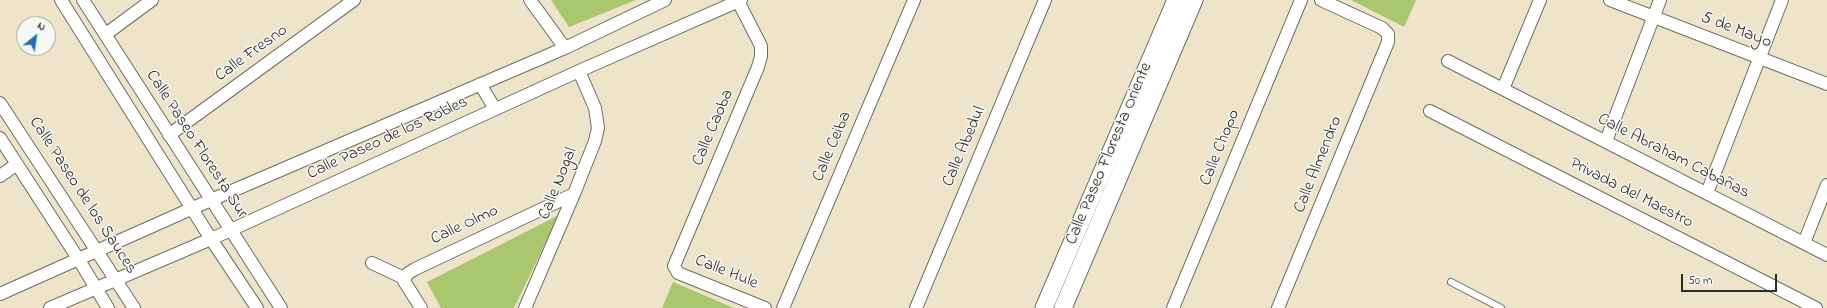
<!DOCTYPE html>
<html>
<head>
<meta charset="utf-8">
<style>
	body { margin:0 }
	#map { position:relative; width:1827px; height:308px; overflow:hidden; background:#eee4ca; font-family:"Indie Flower",sans-serif }
	canvas { display:block }
	.north { position:absolute; left:16px; top:16px; width:40px; height:40px; box-sizing:border-box; background:#f6f6f2; border:1px solid #a5a5a2; border-radius:50%; rotate:30deg; font-size:11px; font-weight:700; line-height:16px; text-align:center; color:#2b2b2b }
	.north::after { content:''; display:block; margin:auto; width:14px; height:18px; background:#1f6fb2; clip-path:polygon(50% 0,100% 100%,50% 72%,0 100%) }
	.scale { position:absolute; left:1681px; top:274px; width:96px; height:18px; box-sizing:border-box; border:2px solid #2b2b2b; border-top:0; padding-left:5px; font-size:12px; line-height:14px; white-space:nowrap; color:#2b2b2b; -webkit-text-stroke:3px #f6f6f2; paint-order:stroke }
</style>
</head>
<body>
<div id="map">
<canvas width="1827" height="308"></canvas>
<div class="north">N</div>
<div class="scale">50 m</div>
</div>
<script>
const c = document.querySelector('canvas').getContext('2d');
c.lineJoin = 'round';
function fillPath(path, color) {
  c.fillStyle = color;
  c.fill(path, 'evenodd');
}
function trace(path, color, width, dash) {
  c.strokeStyle = color;
  c.lineWidth = width;
  c.lineCap = dash ? 'butt' : 'round';
  c.setLineDash(dash || []);
  c.stroke(path);
}
function drawText(font, color, halo, rows, align = 'center') {
  c.font = font + ' "Indie Flower",sans-serif';
  c.lineWidth = 3;
  c.setLineDash([]);
  c.textBaseline = 'middle';
  c.strokeStyle = halo;
  c.fillStyle = color;
  for (const [text, x, y, turn = 0] of rows) {
    c.save();
    c.translate(x, y);
    c.rotate((+turn || 0) * Math.PI / 180);
    c.textAlign = isNaN(turn) ? turn : align;
    if (halo) c.strokeText(text, 0, 0);
    c.fillText(text, 0, 0);
    c.restore();
  }
}
fillPath(new Path2D(`
	M 551,0 L 636,0 L 569,27 Z
	M 1351,0 L 1416,0 L 1404,27 Z
	M 559,215 L 514,308 L 441,308 L 427,282 Z
	M 673,282 L 734,308 L 662,308 Z`), '#abc76e');
const lane = new Path2D(`
	M 1451,282 L 1501,308`);
const street = new Path2D(`
	M 61,0 L 211,239 L 257,308
	M 83,0 L 281,308
	M 530,0 L 565,48
	M 1610,0 L 1827,84
	M 738,1 L 761,46 L 761,56 L 758,67 L 674,266 L 678,273 L 765,308
	M 106,34 L 152,0
	M 1448,61 L 1827,255
	M 480,84 L 495,109
	M 1503,89 L 1540,0
	M 0,103 L 134,308
	M 1430,111 L 1816,308
	M 169,135 L 354,0
	M 0,138 L 79,260 L 108,308
	M 1606,141 L 1660,0
	M 0,176 L 17,164
	M 1707,193 L 1782,0
	M 1804,243 L 1827,185
	M 372,263 L 404,278
	M 0,294 L 211,200 L 565,48 L 665,0
	M 50,308 L 211,239 L 579,71 L 741,0
	M 421,308 L 404,281 L 407,274 L 415,269 L 574,194
	M 525,308 L 574,194 L 595,141 L 598,128 L 595,108 L 579,71
	M 783,308 L 914,0
	M 916,308 L 1045,0
	M 1173,308 L 1301,0
	M 1278,308 L 1388,42 L 1388,34 L 1382,28 L 1321,0`);
const secondary = new Path2D(`
	M 1044,308 L 1176,0
	M 1063,308 L 1194,0`);
trace(lane, '#6f6c63', 8);
trace(street, '#6f6c63', 14);
trace(secondary, '#6f6c63', 19);
trace(lane, '#fff', 6);
trace(street, '#fff', 12);
trace(secondary, '#fff', 17);
drawText('17px', '#2b2b2b', '#f6f6f2', [
	["5 de Mayo",1736,31,21],
	["Calle Fresno",252,54,-36],
	["Calle Caoba",714,128,-67],
	["Calle Paseo de los Robles",388,139,-25],
	["Calle Paseo Floresta Sur",196,145,57],
	["Calle Ceiba",833,147,-67],
	["Calle Abedul",965,147,-67],
	["Calle Chopo",1221,148,-68],
	["Calle Paseo Floresta Oriente",1110,154,-67],
	["Calle Abraham Cabañas",1673,157,27],
	["Calle Almendro",1319,165,-68],
	["Calle Nogal",559,184,-68],
	["Privada del Maestro",1631,194,27],
	["Calle Paseo de los Sauces",82,196,57],
	["Calle Olmo",465,226,-25],
	["Calle Hule",726,273,22]
]);
</script>
</body>
</html>
